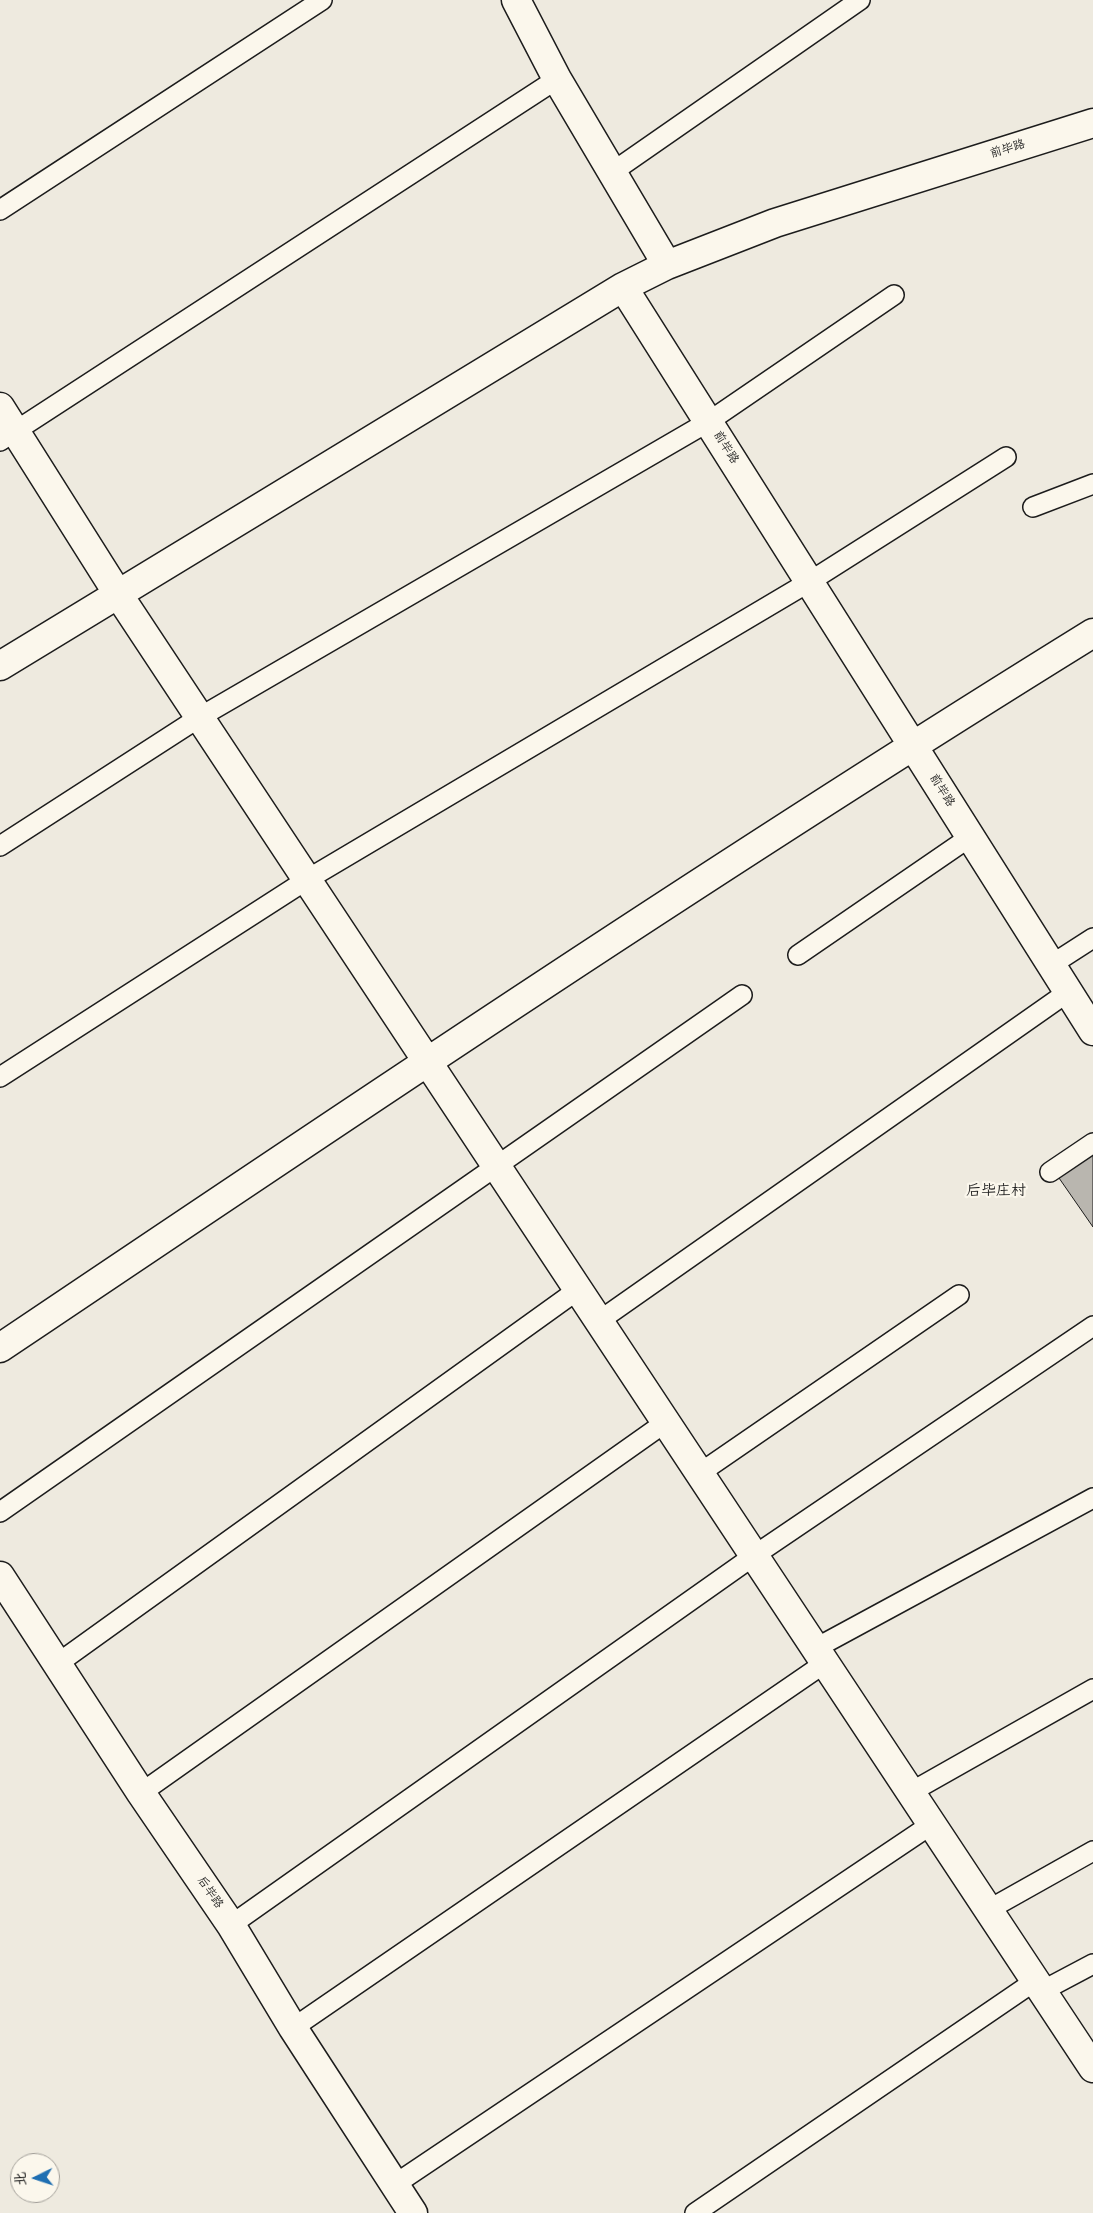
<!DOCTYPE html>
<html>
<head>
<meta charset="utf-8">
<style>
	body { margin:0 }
	#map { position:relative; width:1093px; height:2213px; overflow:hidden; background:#eeeadf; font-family:Kalam,"LXGW WenKai TC",sans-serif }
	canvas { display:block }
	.north { position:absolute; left:10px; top:2153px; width:50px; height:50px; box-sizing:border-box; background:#fbf7ec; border:1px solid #a29f99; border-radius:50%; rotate:266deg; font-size:14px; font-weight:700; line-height:20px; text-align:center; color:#1c1c1c }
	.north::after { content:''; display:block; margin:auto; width:18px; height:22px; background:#1f6fb2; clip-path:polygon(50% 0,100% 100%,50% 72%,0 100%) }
</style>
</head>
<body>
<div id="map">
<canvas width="1093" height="2213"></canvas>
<div class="north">北</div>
</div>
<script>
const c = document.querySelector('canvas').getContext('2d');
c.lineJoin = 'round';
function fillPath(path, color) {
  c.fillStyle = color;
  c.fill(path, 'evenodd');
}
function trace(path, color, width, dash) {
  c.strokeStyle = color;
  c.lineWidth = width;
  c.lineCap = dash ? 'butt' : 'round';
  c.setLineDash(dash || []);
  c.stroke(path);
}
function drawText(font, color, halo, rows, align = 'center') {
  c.font = font + ' Kalam,"LXGW WenKai TC",sans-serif';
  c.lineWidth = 4.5;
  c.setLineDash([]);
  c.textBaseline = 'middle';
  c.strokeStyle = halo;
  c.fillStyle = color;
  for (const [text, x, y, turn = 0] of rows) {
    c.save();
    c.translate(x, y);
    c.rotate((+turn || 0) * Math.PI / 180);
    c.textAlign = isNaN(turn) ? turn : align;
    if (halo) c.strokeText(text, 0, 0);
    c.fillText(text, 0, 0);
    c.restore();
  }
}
const building = new Path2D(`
	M 1093,1153 L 1093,1227 L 1059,1178 Z`);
fillPath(building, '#b9b6af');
trace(building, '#1c1c1c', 1);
const lane = new Path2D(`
	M 611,173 L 860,0
	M 0,210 L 322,0
	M 0,441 L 557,79
	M 1033,507 L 1093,484
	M 0,846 L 200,717 L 708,422 L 894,295
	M 798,955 L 970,837
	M 1051,965 L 1093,938
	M 0,1077 L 308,879 L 809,582 L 1006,457
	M 1050,1172 L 1093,1143
	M 599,1321 L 1068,992
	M 700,1473 L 959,1295
	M 0,1512 L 742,995
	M 816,1648 L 1093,1498
	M 57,1664 L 579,1289
	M 911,1792 L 1093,1689
	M 141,1793 L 666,1422
	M 988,1910 L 1093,1851
	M 231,1925 L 755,1555 L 1093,1326
	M 1042,1991 L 1093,1964
	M 293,2028 L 825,1663
	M 394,2185 L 932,1824
	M 695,2213 L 1035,1981`);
const street = new Path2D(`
	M 516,0 L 557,79 L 667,265
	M 623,287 L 1093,1031
	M 0,407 L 118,594 L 1093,2068
	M 0,666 L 623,287 L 667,265 L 775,223 L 1093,123
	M 0,1348 C 361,1105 723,862 1093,633
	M 0,1576 L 141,1793 L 231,1925 L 293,2028 L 413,2213`);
trace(lane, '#1c1c1c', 22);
trace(street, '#1c1c1c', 31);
trace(lane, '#fbf7ec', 19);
trace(street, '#fbf7ec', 28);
drawText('12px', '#1c1c1c', '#fbf7ec', [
	["前毕路",1008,150,-17],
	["前毕路",725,448,58],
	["前毕路",941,791,58],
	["后毕路",209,1893,56]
]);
drawText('15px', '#1c1c1c', '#fbf7ec', [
	["后毕庄村",996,1192]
]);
</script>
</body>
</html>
